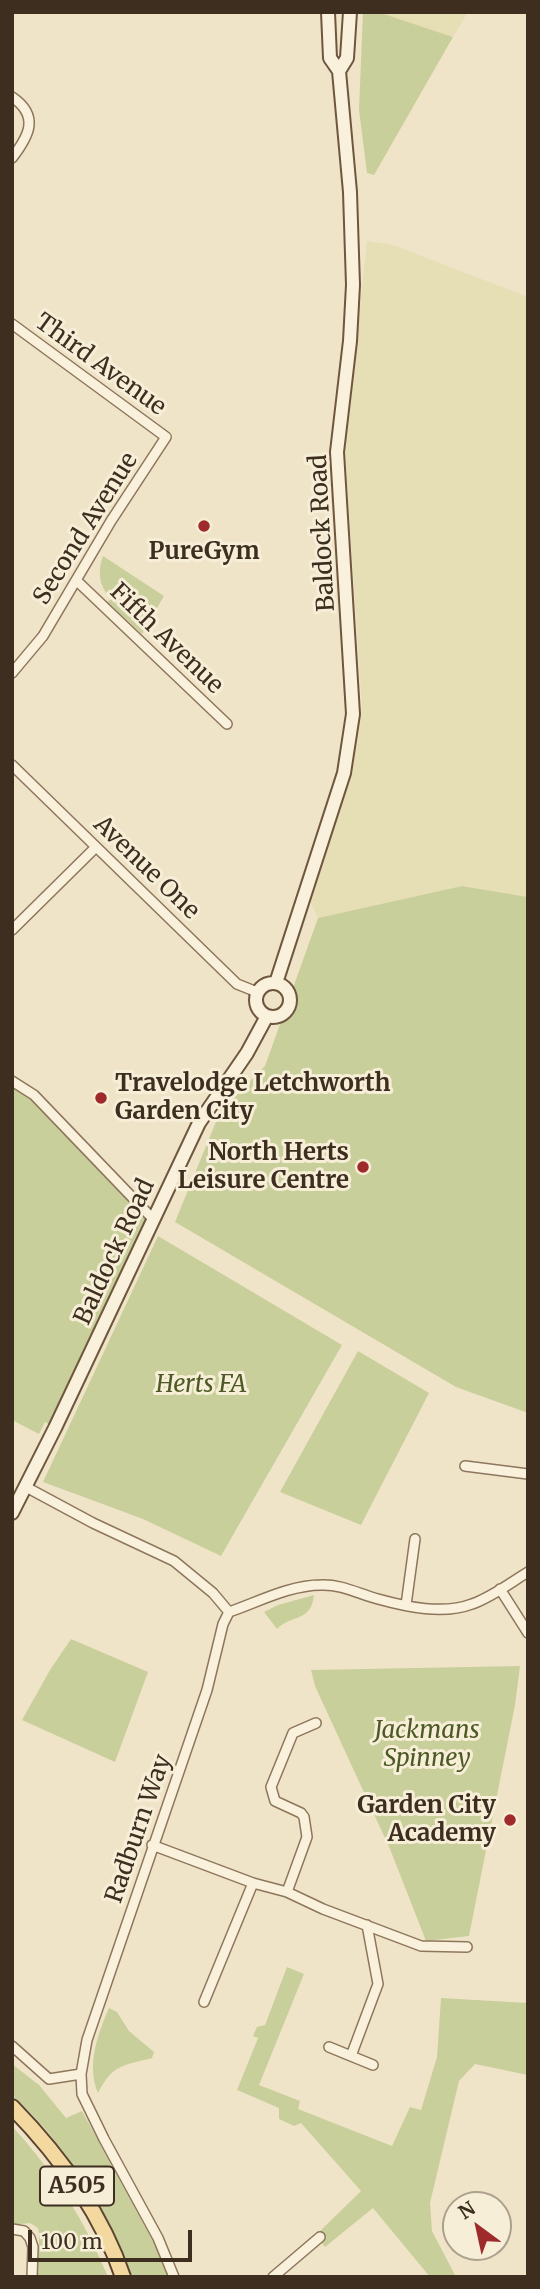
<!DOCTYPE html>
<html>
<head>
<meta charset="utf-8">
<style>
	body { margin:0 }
	#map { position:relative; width:540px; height:2289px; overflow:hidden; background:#f0e4c8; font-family:Merriweather,serif }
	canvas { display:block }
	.frame { position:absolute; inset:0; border:14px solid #3d2e20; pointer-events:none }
	.north { position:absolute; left:442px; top:2191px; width:70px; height:70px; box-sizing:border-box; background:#f7eed8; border:2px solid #ada18e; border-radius:50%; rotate:327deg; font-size:19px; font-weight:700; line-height:28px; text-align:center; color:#3d2e20 }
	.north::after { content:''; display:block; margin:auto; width:24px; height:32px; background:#9e2a2b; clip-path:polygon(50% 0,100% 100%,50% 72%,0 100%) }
	.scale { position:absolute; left:28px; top:2230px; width:164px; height:32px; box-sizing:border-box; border:4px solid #3d2e20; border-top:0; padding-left:9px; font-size:21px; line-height:24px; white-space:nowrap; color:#3d2e20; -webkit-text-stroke:5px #f7eed8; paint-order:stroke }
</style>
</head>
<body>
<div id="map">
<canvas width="540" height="2289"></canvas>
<div class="frame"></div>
<div class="north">N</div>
<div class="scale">100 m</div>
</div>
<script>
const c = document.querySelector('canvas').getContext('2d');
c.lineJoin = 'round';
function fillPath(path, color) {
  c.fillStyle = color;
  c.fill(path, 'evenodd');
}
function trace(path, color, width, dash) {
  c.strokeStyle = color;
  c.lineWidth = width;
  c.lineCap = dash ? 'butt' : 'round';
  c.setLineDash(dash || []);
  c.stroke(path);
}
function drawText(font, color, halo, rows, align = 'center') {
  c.font = font + ' Merriweather,serif';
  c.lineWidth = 6;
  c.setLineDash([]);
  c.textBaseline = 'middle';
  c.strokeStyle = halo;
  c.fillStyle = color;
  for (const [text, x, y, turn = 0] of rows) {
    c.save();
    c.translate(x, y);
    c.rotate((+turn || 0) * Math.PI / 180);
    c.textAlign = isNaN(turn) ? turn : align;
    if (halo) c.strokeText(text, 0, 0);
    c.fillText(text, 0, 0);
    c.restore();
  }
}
fillPath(new Path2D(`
	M 378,12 L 468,12 L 453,37 Z
	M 367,241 L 393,245 L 528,297 L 528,897 L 462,886 L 318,918 L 307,895 L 350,776 L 362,708 L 345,450 Z`), '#e6deb5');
fillPath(new Path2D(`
	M 363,12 L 378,12 L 453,37 L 374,175 L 367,173 L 359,110 Z
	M 103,556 L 164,596 L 142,634 L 107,602 L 111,599 C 99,586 97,572 103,556 Z
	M 462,886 L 528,897 L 528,1413 L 456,1387 L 175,1222 L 220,1112 L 265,1066 L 318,918 Z
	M 12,1081 L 34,1095 L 149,1213 L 55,1428 L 45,1422 L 39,1434 L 12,1420 Z
	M 158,1236 L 342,1345 L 221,1556 L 143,1519 L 43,1482 Z
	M 358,1351 L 429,1393 L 361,1525 L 280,1492 Z
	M 314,1595 C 311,1623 291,1614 277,1629 L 264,1612 L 278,1605 Z
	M 71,1639 L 148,1672 L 115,1762 L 22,1720 L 50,1670 Z
	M 520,1666 L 515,1705 L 469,1936 L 426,1941 L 390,1849 L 315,1686 L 311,1670 Z
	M 287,1967 L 304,1974 L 259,2085 L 300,2101 L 298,2109 L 392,2146 L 410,2107 L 421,2110 L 437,2057 L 441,1998 L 528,2003 L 528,2075 L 475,2064 L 459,2081 L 430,2203 L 432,2231 L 456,2277 L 430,2277 L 373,2208 L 325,2247 L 316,2235 L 361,2191 L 301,2123 L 294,2126 L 279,2119 L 279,2108 L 237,2090 L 258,2038 L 253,2036 L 257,2027 L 265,2025 Z
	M 109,2008 L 117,2012 L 129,2031 L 154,2052 L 152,2058 C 122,2066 113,2064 98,2093 C 86,2066 98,2033 109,2008 Z
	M 12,2064 L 39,2085 L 66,2118 L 82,2111 L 156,2247 L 168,2277 L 133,2277 C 104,2210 67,2144 12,2095 Z
	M 12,2126 C 55,2174 83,2217 108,2277 L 36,2277 C 37,2263 41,2240 38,2228 L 30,2223 L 12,2225 Z`), '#c9cf9b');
const minor = new Path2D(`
	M 12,97 C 40,116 29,136 12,158
	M 12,324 L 166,437 L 111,521 L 43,636 L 12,673
	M 77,581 L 227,724
	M 12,765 L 237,984 L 257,992
	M 12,930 L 96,847
	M 12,1081 L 34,1095 L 154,1220
	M 465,1466 L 528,1474
	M 26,1487 L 93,1523 L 174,1561 L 213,1593 L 229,1612 L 223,1624 L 207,1690 L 87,2040 L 81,2074 L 82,2094 L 104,2139 L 158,2238 L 174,2277
	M 500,1589 L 528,1633
	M 406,1605 L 415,1539
	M 229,1612 C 258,1602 290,1585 321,1585 C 341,1584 359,1594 378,1599 C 407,1607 443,1615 472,1604 C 492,1597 510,1583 528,1572
	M 152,1845 L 253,1883 L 287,1892 L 323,1909 L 421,1946 L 467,1947
	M 287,1892 L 307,1837 L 304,1817 L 301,1813 L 275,1801 L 271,1787 L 293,1733 L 316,1723
	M 204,2002 L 253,1883
	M 12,2046 L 49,2079 L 81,2074
	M 329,2047 L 373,2065
	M 351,2056 L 378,1984 L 367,1925
	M 12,2229 L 24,2231 L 30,2238 L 33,2247 L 32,2277
	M 273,2277 L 320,2237`);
const secondary = new Path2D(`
	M 339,71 L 347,58 L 350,12
	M256 1000a17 17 0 1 1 34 0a17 17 0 1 1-34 0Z
	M 276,983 L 344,773 L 353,714 L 337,452 L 350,341 L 353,285 L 350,192 L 339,71 L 330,58 L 328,12
	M 12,1513 L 55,1428 L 199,1123 L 247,1053 L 267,1016`);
const primary = new Path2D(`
	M 12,2107 C 60,2156 101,2212 123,2277`);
trace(minor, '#8d765c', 12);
trace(secondary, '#6f573f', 16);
trace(primary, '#5b4430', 18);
trace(minor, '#faf1dc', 9);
trace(secondary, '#faf1dc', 12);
trace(primary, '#f3d9a0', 14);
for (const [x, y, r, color] of [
	[204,526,7,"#9e2a2b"],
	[101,1098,7,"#9e2a2b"],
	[363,1167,7,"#9e2a2b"],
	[510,1820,7,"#9e2a2b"]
]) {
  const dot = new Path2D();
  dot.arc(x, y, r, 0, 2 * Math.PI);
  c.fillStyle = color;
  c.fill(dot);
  trace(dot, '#f7eed8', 2.5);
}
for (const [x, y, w] of [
	[77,2186,74]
]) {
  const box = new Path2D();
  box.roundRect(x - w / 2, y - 19.5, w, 39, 5);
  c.fillStyle = '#f7eed8';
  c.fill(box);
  trace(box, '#3d2e20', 2);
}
drawText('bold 23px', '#3d2e20', null, [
	["A505",77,2186]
]);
drawText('24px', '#3d2e20', '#f7eed8', [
	["Third Avenue",100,365,36],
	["Second Avenue",86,529,-58],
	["Baldock Road",323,533,-93],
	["Fifth Avenue",166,639,44],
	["Avenue One",146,868,44],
	["Baldock Road",115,1252,-65],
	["Radburn Way",139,1829,-71]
]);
drawText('bold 24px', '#3d2e20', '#f7eed8', [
	["PureGym",204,552,"center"],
	["Travelodge Letchworth",115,1084,"left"],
	["Garden City",115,1112,"left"],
	["North Herts",349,1153],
	["Leisure Centre",349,1181],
	["Garden City",496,1806],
	["Academy",496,1834]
], 'right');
drawText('italic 24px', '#4d5a26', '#f7eed8', [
	["Herts FA",201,1385],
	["Jackmans",427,1731],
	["Spinney",427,1759]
]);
</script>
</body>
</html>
